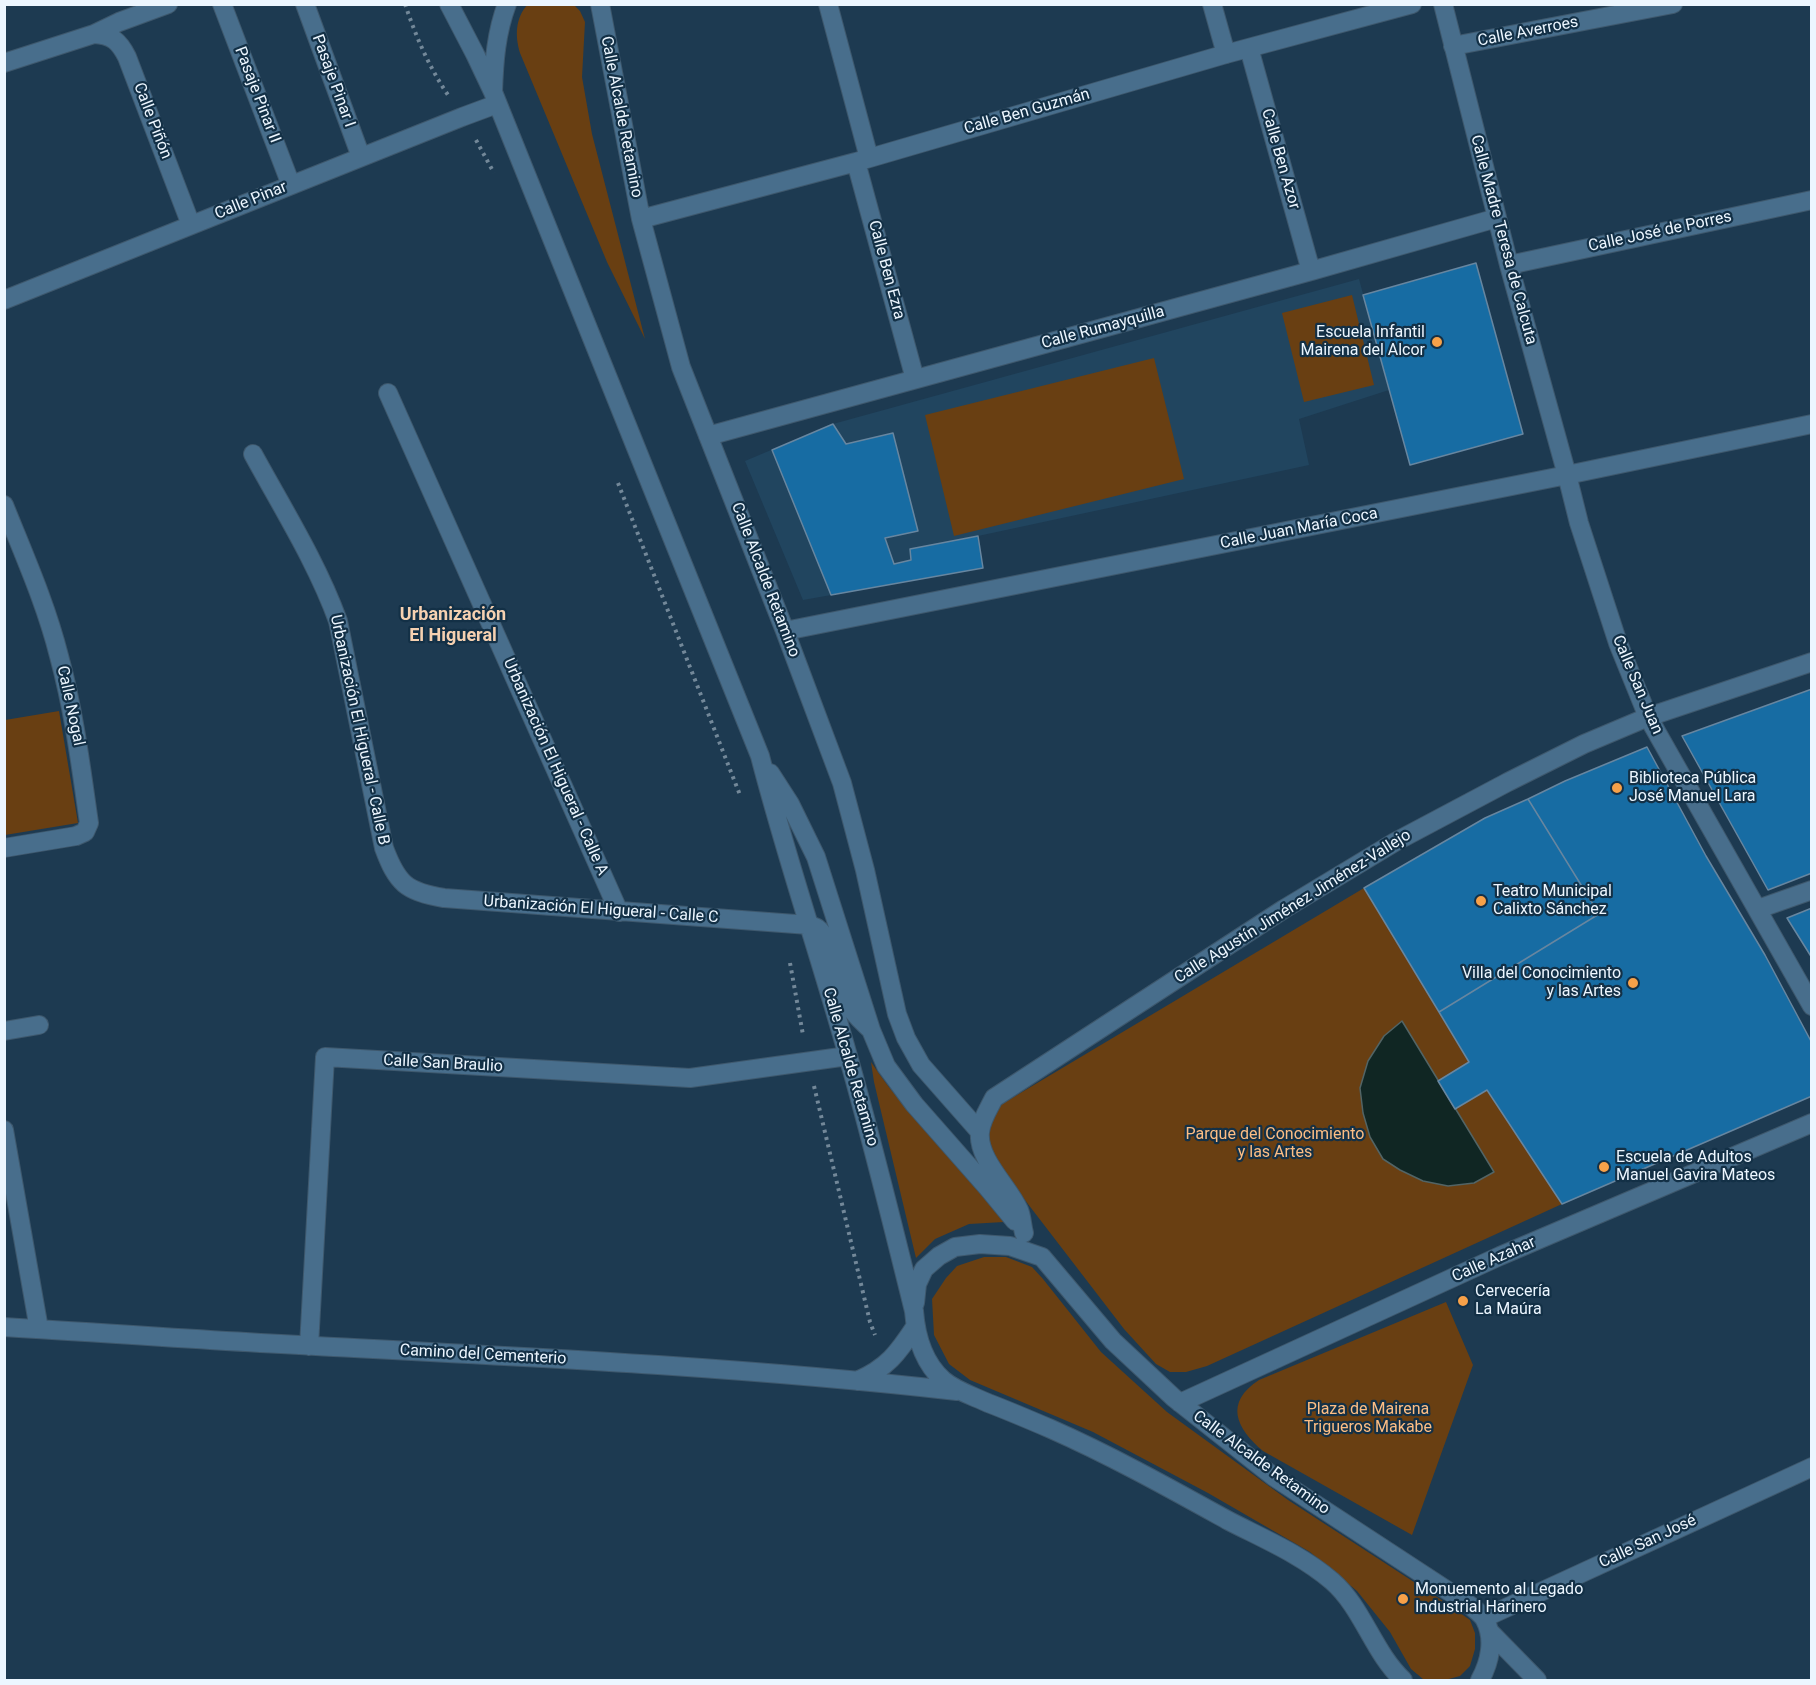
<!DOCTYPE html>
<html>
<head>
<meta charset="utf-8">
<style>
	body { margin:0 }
	#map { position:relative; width:1816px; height:1685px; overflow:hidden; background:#1d3a51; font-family:Roboto,sans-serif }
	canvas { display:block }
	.frame { position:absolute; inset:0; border:6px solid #ecf6ff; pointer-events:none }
</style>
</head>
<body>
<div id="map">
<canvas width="1816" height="1685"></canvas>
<div class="frame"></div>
</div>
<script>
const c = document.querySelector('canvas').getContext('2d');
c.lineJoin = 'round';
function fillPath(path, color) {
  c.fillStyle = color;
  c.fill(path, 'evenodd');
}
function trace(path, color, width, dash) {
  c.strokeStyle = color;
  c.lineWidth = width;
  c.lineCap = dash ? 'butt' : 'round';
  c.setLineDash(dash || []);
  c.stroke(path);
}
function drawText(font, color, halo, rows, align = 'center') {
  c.font = font + ' Roboto,sans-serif';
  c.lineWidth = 4.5;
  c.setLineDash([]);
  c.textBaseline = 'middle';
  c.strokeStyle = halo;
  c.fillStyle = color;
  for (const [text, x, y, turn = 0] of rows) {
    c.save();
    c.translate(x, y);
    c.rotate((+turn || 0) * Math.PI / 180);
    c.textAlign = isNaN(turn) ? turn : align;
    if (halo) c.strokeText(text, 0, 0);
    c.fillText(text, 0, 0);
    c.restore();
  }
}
fillPath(new Path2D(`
	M 1359,279 L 1389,390 L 1299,419 L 1309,465 L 978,536 L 983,568 L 803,600 L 745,461 L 833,424 Z`), '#21455f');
fillPath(new Path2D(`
	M 528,4 L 574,5 L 580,11 L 585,22 L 582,77 L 592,134 L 645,339 L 607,262 L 520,53 C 515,36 515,18 528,4 Z
	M 1352,295 L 1374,385 L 1304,402 L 1282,313 Z
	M 1154,358 L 1184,479 L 954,536 L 925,415 Z
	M 59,711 L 78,823 L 5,835 L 5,720 Z
	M 1364,888 L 1469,1062 L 1455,1109 L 1487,1090 L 1562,1204 L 1207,1366 L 1186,1372 L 1170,1372 L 1156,1364 L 1124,1329 L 1008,1178 C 998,1162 982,1139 991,1120 C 993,1114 998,1109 1002,1104 Z
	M 871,1062 C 894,1097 922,1126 950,1158 C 969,1179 986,1201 1004,1222 L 969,1224 L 935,1239 L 916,1258 L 874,1082 Z
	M 984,1257 L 1006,1257 L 1032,1267 L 1043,1279 L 1101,1352 L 1167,1412 L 1288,1500 L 1440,1599 L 1470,1620 L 1475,1633 L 1475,1649 L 1470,1666 L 1460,1676 L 1445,1680 L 1432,1680 L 1423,1679 L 1411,1669 L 1390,1632 L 1357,1591 L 1310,1552 L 1208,1493 L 1093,1432 L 970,1380 L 949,1364 L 934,1335 L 932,1299 L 946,1278 L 957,1266 Z
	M 1446,1302 L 1473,1365 L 1412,1535 L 1263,1451 C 1236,1428 1224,1403 1259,1380 Z`), '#693f12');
const water = new Path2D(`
	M 1402,1021 L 1494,1172 L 1474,1183 L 1448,1186 L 1423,1181 L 1400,1170 L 1383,1159 L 1370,1137 L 1363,1113 L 1360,1088 L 1368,1061 L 1384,1036 Z`);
fillPath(water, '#102623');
trace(water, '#526465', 1.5);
const building = new Path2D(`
	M 1476,263 L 1523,434 L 1410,465 L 1363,295 Z
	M 833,424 L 846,444 L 893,433 L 918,531 L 885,538 L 894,564 L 911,560 L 910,549 L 978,536 L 983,568 L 831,595 L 772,450 Z
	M 1812,689 L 1812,873 L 1768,890 L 1682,736 Z
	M 1647,747 L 1706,856 L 1765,955 L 1812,1043 L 1812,1096 L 1562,1204 L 1487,1090 L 1455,1109 L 1438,1081 L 1469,1062 L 1439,1012 L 1599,914 L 1528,799 L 1565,781 Z
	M 1528,799 L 1599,914 L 1439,1012 L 1364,888 L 1485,818 Z
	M 1812,908 L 1812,958 L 1787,918 Z`);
fillPath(building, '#176ca3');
trace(building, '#6786a0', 1.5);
const street = new Path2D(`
	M 222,4 L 291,185
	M 305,4 L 361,157
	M 449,4 L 475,54 L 493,92 C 494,62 496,33 507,4
	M 600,4 L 641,219 L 681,367 L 785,631 L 842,783 L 865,870 L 897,1014 L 906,1038 L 921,1065 L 980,1132
	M 828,4 L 869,158
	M 1212,4 L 1226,54
	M 1443,4 L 1509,265 L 1567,475 L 1579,523 L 1618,643 L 1648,717 L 1812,1006
	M 94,34 L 119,22 L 168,4
	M 1453,46 L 1673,4
	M 1249,48 L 1311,271
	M 4,63 L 94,34 C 112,35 119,41 127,57 L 191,225
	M 493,92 L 760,756 C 786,857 820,956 848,1056 C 872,1140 893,1226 914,1311 C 916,1337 923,1362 943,1380 C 956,1391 973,1396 988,1403 C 1009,1411 1030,1420 1051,1429 C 1112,1456 1171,1489 1229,1521 C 1264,1539 1302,1555 1332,1581 C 1363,1608 1373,1652 1403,1680
	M 856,162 L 915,379
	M 641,219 L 856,162 L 1226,54 L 1412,4
	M 1509,265 L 1812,200
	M 4,300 L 462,117 L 497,104
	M 388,393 L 619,912
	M 708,436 L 1311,271 L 1497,218
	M 253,454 C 283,509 317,563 338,621 L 384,848 C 397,883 406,892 444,898 L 809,925 C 810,925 816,927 817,928 C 833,939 840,987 849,1005 C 854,1015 863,1022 871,1030
	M 4,505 C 24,555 46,604 59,656 C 74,711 81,767 89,823 L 85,832 L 76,836 L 4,848
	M 785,631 L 1567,475 L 1812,424
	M 770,773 L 790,804 L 816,857 L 871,1030 L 886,1066 L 914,1104 L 987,1187 L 1015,1221
	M 1758,909 L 1812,890
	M 4,1031 L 39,1025
	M 4,1130 L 39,1329
	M 1024,1233 C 1022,1226 1022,1217 1019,1210 C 1009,1187 977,1159 980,1132 C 981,1120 989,1108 994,1098 L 1284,909 L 1395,842 L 1508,782 L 1584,744 L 1648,717 L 1812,662
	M 915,1303 L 917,1284 L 924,1269 L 939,1256 L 955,1247 L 980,1244 L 1010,1246 L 1042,1257 L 1113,1341 L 1174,1398 L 1274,1477 L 1471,1606 C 1475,1610 1482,1614 1485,1620 C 1495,1639 1490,1662 1480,1680
	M 4,1327 C 108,1333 212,1341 316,1346 C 530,1357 744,1367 957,1391
	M 309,1346 L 325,1057 L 690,1078 L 848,1056
	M 857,1381 C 887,1368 898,1353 915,1327
	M 1180,1403 L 1500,1256 L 1812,1123
	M 1484,1618 L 1812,1467
	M 1490,1632 L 1537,1680`);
trace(street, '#3e586d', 20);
trace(new Path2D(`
	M 405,4 C 416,37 429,67 448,95
	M 476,140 L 494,173
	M 618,483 L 740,795
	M 790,963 L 803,1035
	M 814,1086 L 870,1322 L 875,1335`), '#738899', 4, [3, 4.5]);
trace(street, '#486e8c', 18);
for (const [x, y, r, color] of [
	[1437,342,6,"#f7a149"],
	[1617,788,6,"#f7a149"],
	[1481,901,6,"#f7a149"],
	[1633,983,6,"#f7a149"],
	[1604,1167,6,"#f7a149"],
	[1463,1301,6,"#f7a149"],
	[1403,1599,6,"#f7a149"]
]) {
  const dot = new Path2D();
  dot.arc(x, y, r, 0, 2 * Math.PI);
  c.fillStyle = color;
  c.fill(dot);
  trace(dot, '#133046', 2);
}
drawText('16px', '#ecf6ff', '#133046', [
	["Calle Averroes",1528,32,-11],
	["Pasaje Pinar I",333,81,70],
	["Pasaje Pinar II",257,95,69],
	["Calle Ben Guzmán",1027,112,-16],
	["Calle Alcalde Retamino",621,117,79],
	["Calle Piñón",152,121,69],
	["Calle Ben Azor",1280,159,74],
	["Calle Pinar",251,201,-22],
	["Calle José de Porres",1660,232,-12],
	["Calle Madre Teresa de Calcuta",1503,240,75],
	["Calle Ben Ezra",886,270,75],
	["Calle Rumayquilla",1103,328,-15],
	["Calle Juan María Coca",1299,529,-11],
	["Calle Alcalde Retamino",765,580,69],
	["Calle San Juan",1637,685,67],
	["Calle Nogal",70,706,78],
	["Urbanización El Higueral - Calle B",359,730,78],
	["Urbanización El Higueral - Calle A",555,767,66],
	["Calle Agustín Jiménez Jiménez-Vallejo",1293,907,-32],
	["Urbanización El Higueral - Calle C",601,910,4],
	["Calle San Braulio",443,1064,3],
	["Calle Alcalde Retamino",850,1067,74],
	["Calle Azahar",1494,1260,-24],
	["Camino del Cementerio",483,1355,3],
	["Calle Alcalde Retamino",1261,1463,36],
	["Calle San José",1648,1542,-25]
]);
drawText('16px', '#ecf6ff', '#133046', [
	["Escuela Infantil",1425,333,"right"],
	["Mairena del Alcor",1425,351,"right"],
	["Biblioteca Pública",1629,779],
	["José Manuel Lara",1629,797],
	["Teatro Municipal",1493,892],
	["Calixto Sánchez",1493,910],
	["Villa del Conocimiento",1621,974,"right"],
	["y las Artes",1621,992,"right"],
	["Escuela de Adultos",1616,1158],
	["Manuel Gavira Mateos",1616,1176],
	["Cervecería",1475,1292],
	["La Maúra",1475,1310],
	["Monuemento al Legado",1415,1590],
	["Industrial Harinero",1415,1608]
], 'left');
drawText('16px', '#fdbe84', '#133046', [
	["Parque del Conocimiento",1275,1135],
	["y las Artes",1275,1153],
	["Plaza de Mairena",1368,1410],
	["Trigueros Makabe",1368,1428]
]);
drawText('bold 18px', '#f6d1b1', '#133046', [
	["Urbanización",453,615],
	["El Higueral",453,636]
]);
</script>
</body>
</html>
